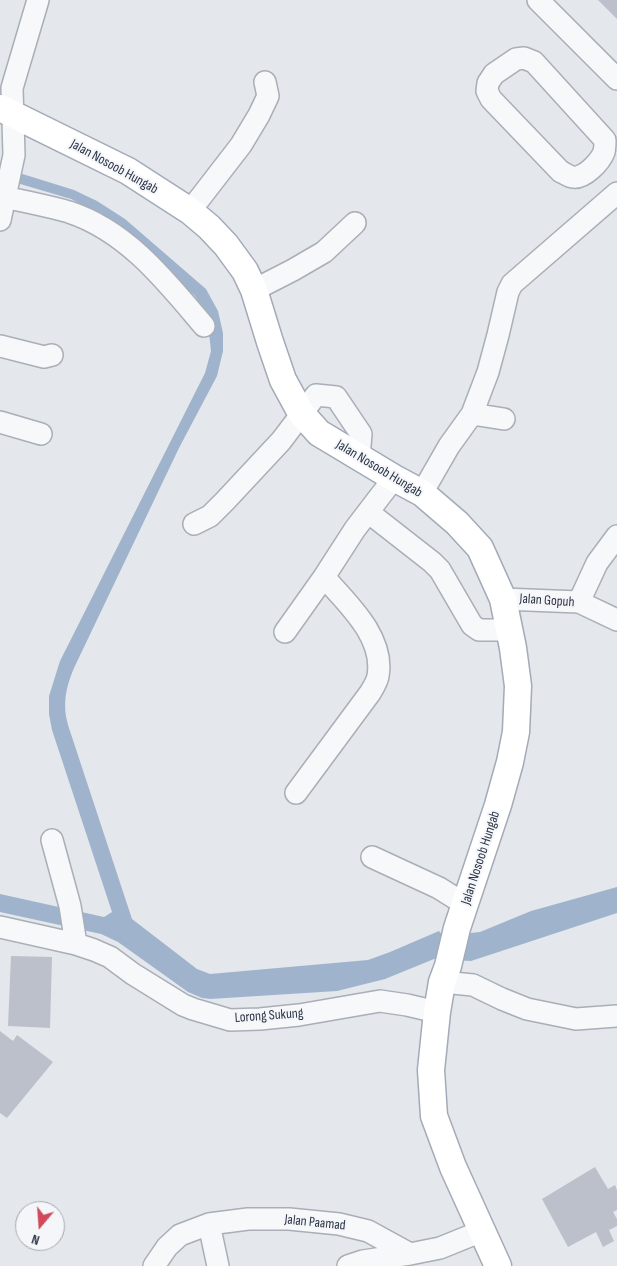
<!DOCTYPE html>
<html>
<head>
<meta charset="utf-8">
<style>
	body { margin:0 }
	#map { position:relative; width:617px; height:1266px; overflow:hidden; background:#e4e7ec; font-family:"Sofia Sans Condensed",sans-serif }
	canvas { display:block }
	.north { position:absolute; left:15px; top:1201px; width:50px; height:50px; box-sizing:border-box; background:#f4f6f9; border:1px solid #a4a8b1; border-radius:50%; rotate:198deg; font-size:14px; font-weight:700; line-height:20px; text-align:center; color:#2b3445 }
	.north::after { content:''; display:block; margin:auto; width:18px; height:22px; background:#d1495b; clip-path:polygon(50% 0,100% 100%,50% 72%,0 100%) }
</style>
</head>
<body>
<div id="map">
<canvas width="617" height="1266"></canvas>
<div class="north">N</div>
</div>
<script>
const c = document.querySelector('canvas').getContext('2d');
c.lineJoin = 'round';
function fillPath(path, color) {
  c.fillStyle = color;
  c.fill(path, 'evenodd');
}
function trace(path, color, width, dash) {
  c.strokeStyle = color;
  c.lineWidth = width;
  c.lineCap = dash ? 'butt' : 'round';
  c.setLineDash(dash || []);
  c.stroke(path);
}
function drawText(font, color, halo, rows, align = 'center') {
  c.font = font + ' "Sofia Sans Condensed",sans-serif';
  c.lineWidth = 4;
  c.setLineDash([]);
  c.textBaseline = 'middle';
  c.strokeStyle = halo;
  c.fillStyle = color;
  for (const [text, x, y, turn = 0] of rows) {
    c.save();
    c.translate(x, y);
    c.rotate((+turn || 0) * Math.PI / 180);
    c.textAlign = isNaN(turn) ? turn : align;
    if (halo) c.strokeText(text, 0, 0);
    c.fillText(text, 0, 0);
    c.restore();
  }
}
fillPath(new Path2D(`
	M 0,167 L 74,190 L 97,201 L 125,219 L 206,289 L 218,311 L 223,333 L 223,351 L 217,376 L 179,448 L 74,668 C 66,687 62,704 68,725 L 132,919 L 197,969 L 210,974 L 368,960 L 390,952 L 439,931 L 443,936 L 480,932 L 531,911 L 617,887 L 617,913 L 471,961 L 434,959 L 385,979 L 337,991 L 210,999 L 202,998 L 188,992 L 118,942 L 101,934 L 0,912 L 0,894 L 104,917 L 112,912 L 52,730 L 49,714 L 49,696 L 60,661 L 205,373 L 211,351 L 209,333 L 206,315 L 195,296 L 121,231 L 94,211 L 71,199 L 0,178 Z`), '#9fb4cc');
fillPath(new Path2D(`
	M 598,0 L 617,0 L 617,19 Z
	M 11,956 L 52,957 L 50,1028 L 8,1026 Z
	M 0,1031 L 13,1041 L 17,1035 L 53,1062 L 7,1118 L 0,1113 Z
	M 595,1167 L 608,1189 L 615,1185 L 617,1190 L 617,1210 L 613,1212 L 617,1219 L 617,1226 L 609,1230 L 614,1241 L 603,1247 L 596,1232 L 568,1247 L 542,1199 Z`), '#bbc0ca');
const minor = new Path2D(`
	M 538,0 L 617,79
	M 524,58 L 534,62 L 605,140 C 605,144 605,148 604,152 C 600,162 584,179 573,177 C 569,177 565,173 561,172 L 491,99 L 487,91 L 488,83 L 494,74 L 516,59 Z
	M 5,197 C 26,202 48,206 69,212 C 127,231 166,281 204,326
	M 190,211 L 241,145 L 259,115 L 268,96 L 265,82
	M 0,220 L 14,155 L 12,88 L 38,0
	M 254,290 L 293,270 L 324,252 L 355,223
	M 0,346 L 44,357 L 52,355
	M 472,414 L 504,419
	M 0,422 L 41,434
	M 422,493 L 449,446 L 472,414 L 488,372 L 498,335 L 508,292 L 512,284 L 617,193
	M 368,512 L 432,562 L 440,570 L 472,625 L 479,630 L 510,630
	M 194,524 L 210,516 L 225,501 L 281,441 L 316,395 L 336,397 L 361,434 L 359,458
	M 503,599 L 579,602 L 617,620
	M 579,602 L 597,563 L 617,536
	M 285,632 L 324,577 L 355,529 L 394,478
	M 296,793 L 370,693 C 373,688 377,682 378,676 C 385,637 347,603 324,577
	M 52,840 L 70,906 L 76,944
	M 372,857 L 439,888 L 466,905
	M 0,927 L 76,944 L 94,950 L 110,957 L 133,974 L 183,1005 L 193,1009 L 230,1020 L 260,1019 L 299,1015 L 380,1001 L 407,1005 L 437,1012
	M 442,982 L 473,985 L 502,999 L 527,1009 L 576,1019 L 617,1016
	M 209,1224 L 218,1266
	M 154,1266 L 167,1247 L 180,1235 L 209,1224 L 248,1219 L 289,1219 L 339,1224 L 368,1231 L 410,1254 L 440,1248 L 482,1231
	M 348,1266 L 363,1261 L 410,1254`);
const major = new Path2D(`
	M 0,108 L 128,171 L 190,211 L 209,227 L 226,245 L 245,271 L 254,290 L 270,342 L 283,380 L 301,413 L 319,433 L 394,478 L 422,493 L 457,523 L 480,548 L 503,599 L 513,648 L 518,686 L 516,732 L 510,762 L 498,805 L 457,928 L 448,966 L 442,982 L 437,1012 L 431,1070 L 434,1116 L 453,1167 L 498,1266`);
trace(minor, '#a9aeb7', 24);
trace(major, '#a3abb8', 29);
trace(minor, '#f7f8fa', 21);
trace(major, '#fff', 26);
drawText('14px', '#2b3445', '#f4f6f9', [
	["Jalan Nosoob Hungab",114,167,29],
	["Jalan Nosoob Hungab",379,469,31],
	["Jalan Gopuh",547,601,4],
	["Jalan Nosoob Hungab",481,858,-72],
	["Lorong Sukung",269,1016,-4],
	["Jalan Paamad",315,1223,6]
]);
</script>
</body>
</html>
